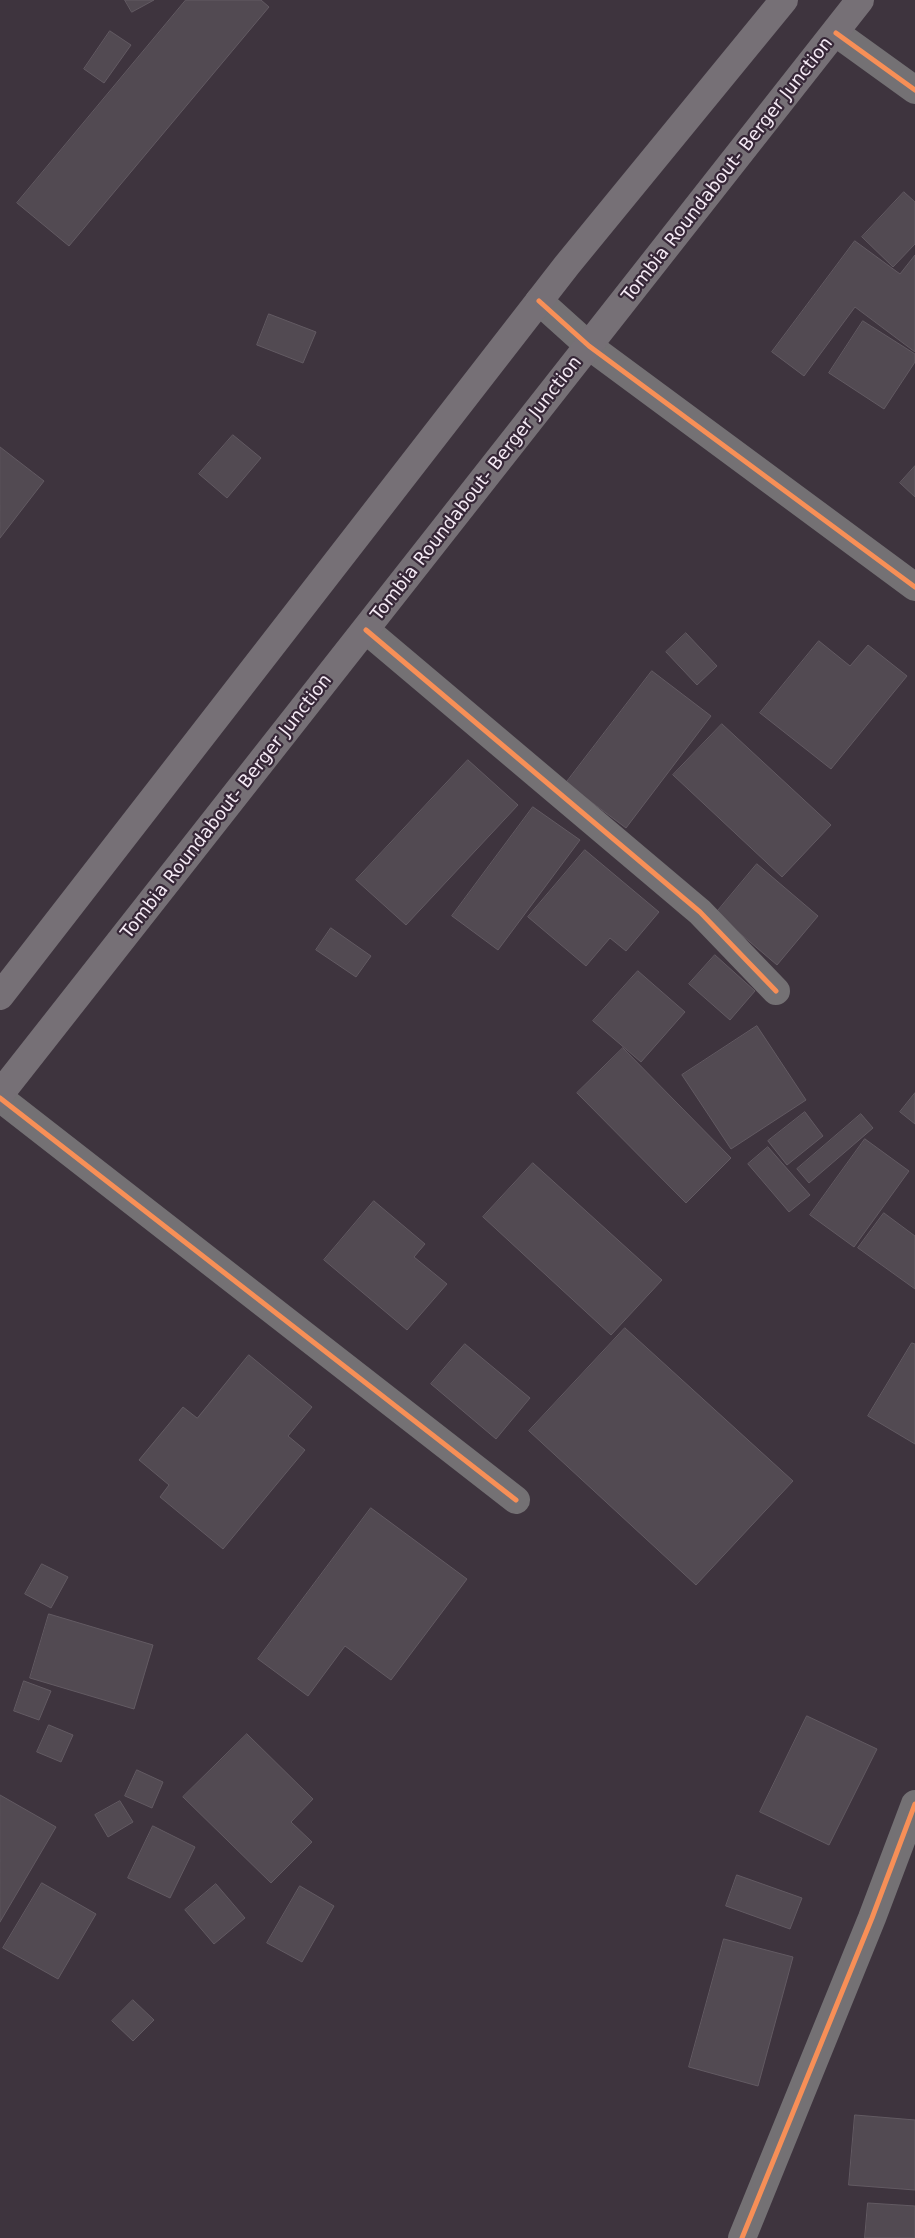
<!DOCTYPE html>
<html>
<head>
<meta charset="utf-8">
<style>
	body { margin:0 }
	canvas { display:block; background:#3e343e }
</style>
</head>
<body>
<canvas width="915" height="2238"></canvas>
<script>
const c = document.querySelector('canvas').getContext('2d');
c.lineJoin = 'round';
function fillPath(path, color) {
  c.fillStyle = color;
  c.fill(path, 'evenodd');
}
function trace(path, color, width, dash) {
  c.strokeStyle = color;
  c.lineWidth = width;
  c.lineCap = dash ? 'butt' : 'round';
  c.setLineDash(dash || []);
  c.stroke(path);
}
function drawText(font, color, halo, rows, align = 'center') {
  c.font = font + ' "DejaVu Sans",sans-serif';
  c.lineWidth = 4.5;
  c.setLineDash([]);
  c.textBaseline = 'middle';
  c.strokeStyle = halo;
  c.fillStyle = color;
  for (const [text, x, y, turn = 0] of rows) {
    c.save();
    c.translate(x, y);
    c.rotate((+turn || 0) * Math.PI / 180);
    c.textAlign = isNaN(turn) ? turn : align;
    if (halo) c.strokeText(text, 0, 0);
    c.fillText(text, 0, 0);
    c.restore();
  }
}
const building = new Path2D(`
	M 125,0 L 154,0 L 132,12 Z
	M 186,0 L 261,0 L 269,7 L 69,246 L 17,203 Z
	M 110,31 L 131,45 L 104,83 L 84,69 Z
	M 904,192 L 915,202 L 915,244 L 893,267 L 862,237 Z
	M 855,241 L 900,274 L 915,255 L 915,352 L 855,307 L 804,376 L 772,352 Z
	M 269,314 L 316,332 L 303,363 L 257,345 Z
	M 863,321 L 915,354 L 915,362 L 884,409 L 829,373 Z
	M 233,435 L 261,458 L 227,498 L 199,474 Z
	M 0,447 L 44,481 L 0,538 Z
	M 915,466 L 915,497 L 900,483 Z
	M 686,633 L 717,666 L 697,685 L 666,652 Z
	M 819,641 L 850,666 L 868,645 L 907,676 L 831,769 L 760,713 Z
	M 652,671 L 711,716 L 626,828 L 566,783 Z
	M 722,724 L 831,825 L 782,877 L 673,775 Z
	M 468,760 L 518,805 L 406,925 L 356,880 Z
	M 533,807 L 580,840 L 498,950 L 452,916 Z
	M 585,850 L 659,912 L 626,951 L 610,938 L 586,966 L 528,917 Z
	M 757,864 L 818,916 L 777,965 L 716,913 Z
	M 331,928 L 371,956 L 356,977 L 316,950 Z
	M 715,955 L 755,991 L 730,1020 L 689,984 Z
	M 638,971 L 685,1012 L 641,1062 L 593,1021 Z
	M 757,1026 L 806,1100 L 731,1149 L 682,1075 Z
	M 623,1048 L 731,1158 L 686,1203 L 577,1093 Z
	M 915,1093 L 915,1124 L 900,1112 Z
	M 805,1112 L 823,1136 L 787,1165 L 768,1141 Z
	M 861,1114 L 873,1128 L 809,1183 L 797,1169 Z
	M 865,1139 L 909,1171 L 854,1247 L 810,1215 Z
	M 768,1147 L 810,1195 L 789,1212 L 748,1164 Z
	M 533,1163 L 662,1280 L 611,1335 L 483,1217 Z
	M 374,1201 L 425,1244 L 414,1257 L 447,1284 L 407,1330 L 324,1260 Z
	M 884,1213 L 915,1236 L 915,1289 L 858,1248 Z
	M 625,1328 L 793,1481 L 696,1585 L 529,1431 Z
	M 912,1343 L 915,1344 L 915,1444 L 868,1416 Z
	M 465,1344 L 530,1398 L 496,1439 L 431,1384 Z
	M 249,1355 L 312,1407 L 288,1436 L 305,1450 L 223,1549 L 160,1497 L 169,1485 L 139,1460 L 183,1407 L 197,1418 Z
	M 371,1508 L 467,1579 L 391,1680 L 345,1646 L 308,1696 L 258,1659 Z
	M 42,1564 L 68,1577 L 51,1608 L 25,1594 Z
	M 49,1614 L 153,1645 L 134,1709 L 30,1678 Z
	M 24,1681 L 51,1691 L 39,1720 L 14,1711 Z
	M 807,1716 L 877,1749 L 829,1845 L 760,1812 Z
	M 49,1725 L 73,1735 L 61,1762 L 37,1752 Z
	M 247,1734 L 313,1799 L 291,1822 L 312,1842 L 271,1883 L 183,1797 Z
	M 137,1770 L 163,1782 L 152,1808 L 125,1796 Z
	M 0,1795 L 56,1827 L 0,1922 Z
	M 120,1801 L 133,1822 L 108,1837 L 95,1815 Z
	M 153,1826 L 195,1847 L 170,1898 L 128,1878 Z
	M 737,1875 L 802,1898 L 790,1929 L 726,1906 Z
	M 42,1883 L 96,1914 L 58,1979 L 3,1948 Z
	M 216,1884 L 245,1918 L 214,1944 L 185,1910 Z
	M 300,1886 L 334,1906 L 302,1962 L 267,1943 Z
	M 724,1939 L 793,1957 L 758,2086 L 689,2067 Z
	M 133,2000 L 154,2020 L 133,2041 L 112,2021 Z
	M 855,2115 L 915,2120 L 915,2190 L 849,2185 Z
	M 868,2203 L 915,2206 L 915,2238 L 865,2238 Z`);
fillPath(building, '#524a52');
trace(building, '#625a62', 1);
trace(new Path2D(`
	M 836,33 L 915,90
	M 539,301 L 589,346 L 915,587
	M 366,630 L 700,912 L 776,991
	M 0,1098 L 516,1500
	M 742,2238 L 872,1918 L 915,1804`), '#747174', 28);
trace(new Path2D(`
	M 0,996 L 567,265 L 784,0
	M 0,1094 L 860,0`), '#767076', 28);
trace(new Path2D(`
	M 836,33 L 915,90
	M 539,301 L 589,346 L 915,587
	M 366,630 L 700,912 L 776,991
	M 0,1098 L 516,1500
	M 742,2238 L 872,1918 L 915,1804`), '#f78f57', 5);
drawText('18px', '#f5eaf5', '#362737', [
	["Tombia Roundabout- Berger Junction",728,170,-52],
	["Tombia Roundabout- Berger Junction",477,489,-52],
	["Tombia Roundabout- Berger Junction",227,807,-52]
]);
</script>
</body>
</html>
